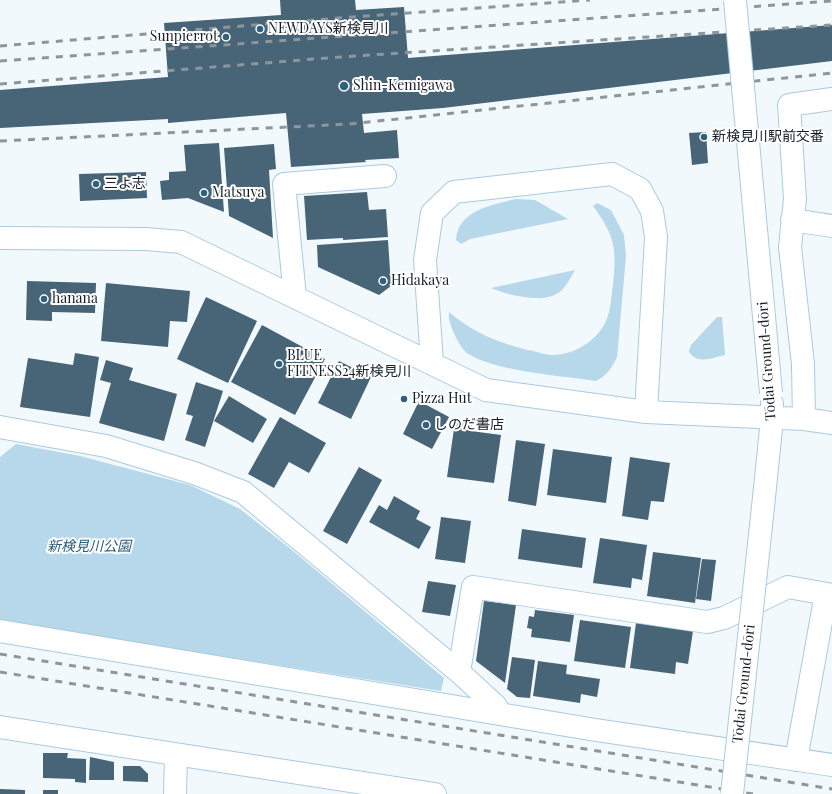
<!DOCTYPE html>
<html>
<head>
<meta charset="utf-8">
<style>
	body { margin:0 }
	canvas { display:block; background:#f2f9fd }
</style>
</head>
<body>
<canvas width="832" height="794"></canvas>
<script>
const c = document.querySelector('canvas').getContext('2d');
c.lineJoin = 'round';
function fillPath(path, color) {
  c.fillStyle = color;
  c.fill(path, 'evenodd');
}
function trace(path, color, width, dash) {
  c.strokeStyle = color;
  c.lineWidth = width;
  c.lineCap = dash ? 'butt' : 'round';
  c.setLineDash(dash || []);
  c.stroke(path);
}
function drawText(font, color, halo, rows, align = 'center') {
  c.font = font + ' "Playfair Display","Noto Sans JP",serif';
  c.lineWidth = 4;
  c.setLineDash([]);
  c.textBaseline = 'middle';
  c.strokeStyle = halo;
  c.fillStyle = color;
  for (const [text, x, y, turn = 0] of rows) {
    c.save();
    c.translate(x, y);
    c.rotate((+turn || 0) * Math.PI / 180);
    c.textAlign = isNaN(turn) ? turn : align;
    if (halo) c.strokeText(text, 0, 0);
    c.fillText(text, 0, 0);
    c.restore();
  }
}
fillPath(new Path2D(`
	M 516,199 L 535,200 L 568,219 L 470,239 L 461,244 L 456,240 C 458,210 492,205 516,199 Z
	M 597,203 L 611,210 L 624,235 L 626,256 L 617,357 C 612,368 607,375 596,381 C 564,376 492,371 467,353 C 461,348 457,340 454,333 C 451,326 448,319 449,312 C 472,332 499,343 528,350 C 536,351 544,355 552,355 C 574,355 597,341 606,321 C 611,310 611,297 613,285 C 617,249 615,236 593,206 Z
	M 575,270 C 571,277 567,285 561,291 C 545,305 508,295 491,288 Z
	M 717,317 L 722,317 L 725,355 C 713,358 695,365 689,351 L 691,345 Z
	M 16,444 L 80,456 L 190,485 L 240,509 L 292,550 L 444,678 L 441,691 L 0,621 L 0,457 Z`), '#b7d7eb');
fillPath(new Path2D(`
	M 280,0 L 355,0 L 356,10 L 404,7 L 408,58 L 832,25 L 832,61 L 443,108 L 362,114 L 364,133 L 397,130 L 399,158 L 365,160 L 366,162 L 291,167 L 286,113 L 168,123 L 168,119 L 0,128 L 0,90 L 168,77 L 164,23 L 281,15 Z
	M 706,132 L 708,163 L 692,165 L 689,133 Z
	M 219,143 L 224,212 L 188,198 L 162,200 L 160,181 L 169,180 L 169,172 L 186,171 L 184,145 Z
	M 274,144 L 276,169 L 269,170 L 273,238 L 229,216 L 224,148 Z
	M 146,172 L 147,198 L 80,201 L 79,174 Z
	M 367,192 L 369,210 L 386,209 L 388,237 L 343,240 L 343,238 L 307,240 L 304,196 Z
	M 388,240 L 391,286 L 379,295 L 318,267 L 317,245 Z
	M 27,281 L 96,283 L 95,313 L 52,312 L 52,321 L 26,320 Z
	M 106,283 L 190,291 L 187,322 L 170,321 L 168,347 L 101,341 Z
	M 206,297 L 257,321 L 228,383 L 177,359 Z
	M 262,325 L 325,359 L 295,415 L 231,382 Z
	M 75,353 L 99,357 L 90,417 L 20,407 L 28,358 L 73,365 Z
	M 106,360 L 133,368 L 129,380 L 177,394 L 164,441 L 99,423 L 111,383 L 100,380 Z
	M 339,361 L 371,377 L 351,419 L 318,403 Z
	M 196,382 L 223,391 L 205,447 L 185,440 L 193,416 L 186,414 Z
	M 229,396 L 267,419 L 253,443 L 214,421 Z
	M 419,401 L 449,417 L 432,449 L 403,434 Z
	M 280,417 L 326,443 L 309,473 L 289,462 L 274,488 L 248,474 Z
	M 455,422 L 472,424 L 471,431 L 501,435 L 494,483 L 447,477 Z
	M 516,440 L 545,444 L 536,506 L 508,501 Z
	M 553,449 L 612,457 L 606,503 L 547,495 Z
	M 630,457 L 670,463 L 664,502 L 651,501 L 648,520 L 622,516 Z
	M 359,467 L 382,480 L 347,544 L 323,531 Z
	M 394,496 L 420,511 L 416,519 L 431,527 L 419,549 L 369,522 L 379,505 L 387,510 Z
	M 441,517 L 471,521 L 465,563 L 435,559 Z
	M 522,529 L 586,538 L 582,568 L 518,559 Z
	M 600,538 L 647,545 L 642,580 L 632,578 L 631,588 L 593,583 Z
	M 653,552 L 701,558 L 695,603 L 647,596 Z
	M 702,559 L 716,560 L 711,601 L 696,599 Z
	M 428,581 L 456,585 L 450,616 L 422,612 Z
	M 484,601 L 516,605 L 505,683 L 476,661 Z
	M 535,610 L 574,615 L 570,642 L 531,637 L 532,629 L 527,628 L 529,616 L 534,617 Z
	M 580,620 L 631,627 L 625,668 L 574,661 Z
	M 636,623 L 693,631 L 688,664 L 676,662 L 675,674 L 630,668 Z
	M 512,657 L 535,660 L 530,698 L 517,697 L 507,689 Z
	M 538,661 L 567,665 L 566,674 L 600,679 L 597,697 L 581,694 L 580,703 L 533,696 Z
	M 43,753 L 68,753 L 67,758 L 86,759 L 86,783 L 75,782 L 75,779 L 43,778 Z
	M 90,757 L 114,762 L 114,780 L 89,780 Z
	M 123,766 L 140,766 L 148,774 L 148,782 L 123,781 Z
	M 0,789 L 25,790 L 25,794 L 0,794 Z
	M 43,790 L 58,790 L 58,794 L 43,794 Z`), '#476577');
const minor = new Path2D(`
	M 792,220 L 832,226
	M 0,238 L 146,239 L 181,242 L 486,390 L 646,412 L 804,419 L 832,423
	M 295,297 L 284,184 L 385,176
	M 432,363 L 425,260 L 432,213 L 454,192 L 612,174 L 640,189 L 652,211 L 656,237 L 646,412
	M 804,419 L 803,364 L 790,247 L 795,199 L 789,105 L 832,99
	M 0,427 L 106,446 L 194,473 L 243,492 L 459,672 L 496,706 L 499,714
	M 763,507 L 772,419 L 772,404
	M 0,631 L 596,730 L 832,765
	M 459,672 L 473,587 L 707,622 L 724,618 L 788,587 L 832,595
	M 0,727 L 435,794
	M 796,760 L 826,594
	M 175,794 L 176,756`);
trace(minor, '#aacadf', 24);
trace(minor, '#fff', 22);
trace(new Path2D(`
	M 0,46 L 339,18 L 590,0
	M 0,61 L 832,1
	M 0,84 L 340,57 L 832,25
	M 0,141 L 350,124 L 832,73
	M 0,654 L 832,789
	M 0,672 L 753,794`), '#8d969c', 3, [7, 7]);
const minorBridge = new Path2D(`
	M 735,0 L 771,393
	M 732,794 L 763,507`);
trace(minorBridge, '#aacadf', 24, []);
trace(minorBridge, '#fff', 22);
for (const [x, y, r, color] of [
	[260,29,4,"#2e617e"],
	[226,37,4,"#2e617e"],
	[344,86,5,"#2e617e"],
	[704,137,4,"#2e617e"],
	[96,184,4,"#2e617e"],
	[204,193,4,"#2e617e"],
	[383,281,4,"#2e617e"],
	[44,299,4,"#2e617e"],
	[279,364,4,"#2e617e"],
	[404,399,4,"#2e617e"],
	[426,425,4,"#2e617e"]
]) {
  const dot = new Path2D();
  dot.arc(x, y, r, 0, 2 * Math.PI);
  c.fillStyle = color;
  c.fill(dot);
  trace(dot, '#fff', 1.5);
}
drawText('14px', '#142027', '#fff', [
	["NEWDAYS新検見川",268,29],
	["Sunpierrot",218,37,"right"],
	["Shin-Kemigawa",353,86],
	["新検見川駅前交番",712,137],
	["三よ志",104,184],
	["Matsuya",212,193],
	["Hidakaya",391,281],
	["hanana",52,299],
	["BLUE",287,356],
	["FITNESS24新検見川",287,372],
	["Pizza Hut",412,399],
	["しのだ書店",434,425]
], 'left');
drawText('14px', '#142027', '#fff', [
	["Tōdai Ground-dōri",767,361,-94],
	["Tōdai Ground-dōri",744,684,-84]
]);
drawText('italic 14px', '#265d7c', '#fff', [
	["新検見川公園",89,547]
]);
</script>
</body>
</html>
